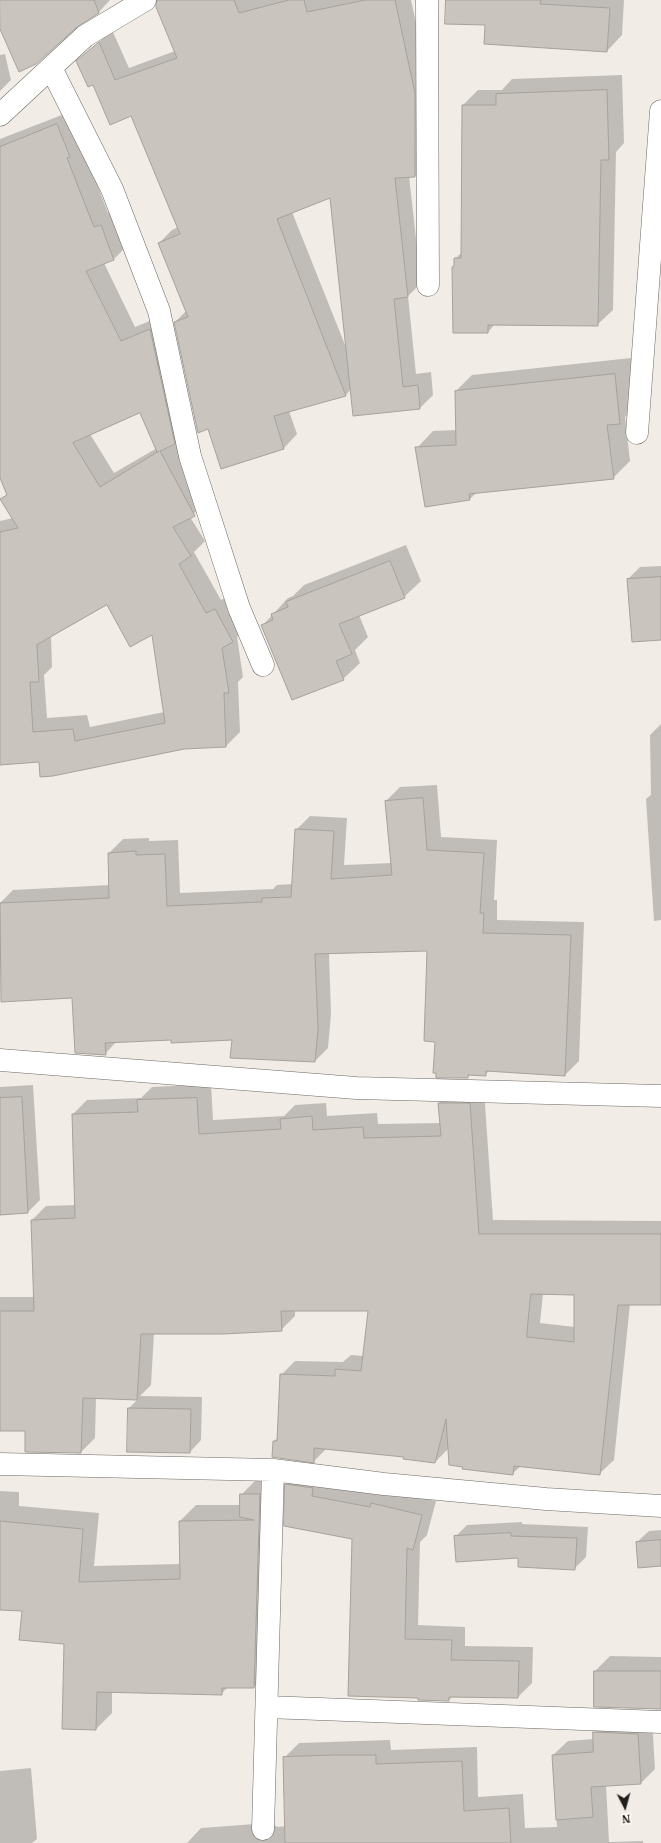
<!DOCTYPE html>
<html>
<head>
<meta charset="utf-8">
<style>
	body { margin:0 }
	#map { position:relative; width:661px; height:1843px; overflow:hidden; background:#f1ece6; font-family:"IBM Plex Serif",serif }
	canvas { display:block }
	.north { position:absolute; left:605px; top:1787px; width:40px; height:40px; -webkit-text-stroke:3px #fff9f3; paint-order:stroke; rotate:174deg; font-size:11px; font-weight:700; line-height:16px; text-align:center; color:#211f1d }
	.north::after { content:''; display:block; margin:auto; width:14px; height:18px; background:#211f1d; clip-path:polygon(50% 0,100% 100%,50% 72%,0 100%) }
</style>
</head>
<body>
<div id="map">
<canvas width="661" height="1843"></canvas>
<div class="north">N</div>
</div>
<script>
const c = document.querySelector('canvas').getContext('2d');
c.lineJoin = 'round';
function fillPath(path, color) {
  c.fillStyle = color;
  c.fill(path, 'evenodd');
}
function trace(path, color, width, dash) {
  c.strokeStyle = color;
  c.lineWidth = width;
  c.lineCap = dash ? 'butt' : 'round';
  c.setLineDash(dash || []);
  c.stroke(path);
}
fillPath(new Path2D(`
	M 0,0 L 110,0 L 99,12 L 76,26 L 0,26 Z
	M 189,0 L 411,0 L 428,79 L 428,163 L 415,176 L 409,176 L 421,283 L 408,296 L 416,374 L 431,372 L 433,395 L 420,408 L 351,389 L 346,395 L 289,411 L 297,434 L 284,448 L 222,468 L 175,322 L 187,310 L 159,243 L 172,230 L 178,227 L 131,115 L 93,84 L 78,61 L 112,30 L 129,68 L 175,51 ZM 331,197 L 347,350 L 292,212 Z
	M 447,0 L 624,0 L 622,35 L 607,51 L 486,24 Z
	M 5,54 L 11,80 L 0,91 L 0,55 Z
	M 622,75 L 624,143 L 616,152 L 613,310 L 597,325 L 495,324 L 488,332 L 453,267 L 455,265 L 455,259 L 462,252 L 463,105 L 478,90 L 502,90 L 512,79 Z
	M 72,111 L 82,144 L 108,213 L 115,211 L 128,245 L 114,259 L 104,263 L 135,327 L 164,315 L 209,500 L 190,517 L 205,541 L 194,552 L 221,600 L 229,595 L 247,627 L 237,637 L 243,677 L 238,682 L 240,732 L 226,746 L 184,748 L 0,764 L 0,521 L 13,518 L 2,499 L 7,494 L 0,475 L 0,139 ZM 140,412 L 157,448 L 114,473 L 90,434 ZM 107,604 L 153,633 L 164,712 L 90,727 L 87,715 L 47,718 L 44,675 L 52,667 L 51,636 Z
	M 631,358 L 636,406 L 625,417 L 630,461 L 613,478 L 477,492 L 469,500 L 417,448 L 433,431 L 457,430 L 456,391 L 472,375 Z
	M 406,545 L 421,581 L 404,597 L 359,615 L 368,637 L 355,650 L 360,663 L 343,679 L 263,625 L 288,598 L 293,596 L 304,585 Z
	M 661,566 L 661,639 L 628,579 L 640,567 Z
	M 661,724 L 661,920 L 654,921 L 646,799 L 651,795 L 650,735 Z
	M 437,785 L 441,837 L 497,840 L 494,900 L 497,900 L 497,920 L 584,922 L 579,1061 L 565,1075 L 490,1070 L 485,1075 L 471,1074 L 468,1077 L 436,1041 L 428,950 L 329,953 L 331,1014 L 328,1048 L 315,1061 L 233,1039 L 117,1041 L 105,1054 L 73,997 L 2,1001 L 0,903 L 13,890 L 110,885 L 109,853 L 123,839 L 149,838 L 149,841 L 178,840 L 180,893 L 273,889 L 277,885 L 293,884 L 296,830 L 310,816 L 347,818 L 344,865 L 392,863 L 386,801 L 400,787 Z
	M 211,1084 L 213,1120 L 284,1116 L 295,1105 L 326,1103 L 327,1116 L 377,1113 L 378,1124 L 441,1123 L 439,1103 L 453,1089 L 484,1090 L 493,1220 L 661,1221 L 661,1304 L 630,1304 L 614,1460 L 599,1474 L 521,1466 L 513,1473 L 464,1466 L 449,1448 L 435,1462 L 405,1456 L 327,1448 L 313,1462 L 274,1441 L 279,1437 L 281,1375 L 295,1361 L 343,1362 L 351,1355 L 364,1356 L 369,1310 L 295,1310 L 295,1316 L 281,1330 L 154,1333 L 151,1385 L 140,1396 L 202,1397 L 201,1440 L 190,1452 L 129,1408 L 138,1399 L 96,1397 L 95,1438 L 81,1452 L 26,1430 L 0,1430 L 0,1297 L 34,1297 L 32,1220 L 46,1206 L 76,1205 L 73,1114 L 87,1100 L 141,1098 L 152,1087 ZM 543,1294 L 575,1294 L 575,1327 L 540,1323 Z
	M 33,1085 L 40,1200 L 28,1212 L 0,1214 L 0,1087 Z
	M 300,1470 L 436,1501 L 427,1535 L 420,1542 L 418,1625 L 465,1627 L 465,1646 L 533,1647 L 532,1683 L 518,1697 L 453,1696 L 449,1700 L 419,1699 L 353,1538 L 286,1485 Z
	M 275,1478 L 270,1671 L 254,1687 L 228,1687 L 221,1694 L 112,1691 L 112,1713 L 96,1729 L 65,1643 L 23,1610 L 0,1609 L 0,1491 L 19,1492 L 19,1506 L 99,1513 L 94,1566 L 181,1564 L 180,1521 L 196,1505 L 241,1505 L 241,1495 L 257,1479 Z
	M 522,1522 L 522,1524 L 588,1527 L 586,1557 L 574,1569 L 455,1537 L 467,1525 Z
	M 661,1530 L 661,1565 L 637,1542 L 649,1531 Z
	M 610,1656 L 661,1657 L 661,1708 L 595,1706 L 595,1671 Z
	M 609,1718 L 652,1719 L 655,1769 L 641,1783 L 606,1785 L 609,1842 L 643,1841 L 643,1843 L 187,1843 L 201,1828 L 269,1823 L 278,1827 L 285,1826 L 284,1758 L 299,1743 L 390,1740 L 391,1750 L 477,1747 L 478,1797 L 523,1794 L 525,1828 L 557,1827 L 553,1755 L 568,1741 L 594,1739 L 594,1732 Z
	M 31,1768 L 37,1839 L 32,1843 L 0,1843 L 0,1771 Z`), '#0003');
const building = new Path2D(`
	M 0,0 L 94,0 L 99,13 L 77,27 L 36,64 L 19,72 L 0,29 Z
	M 157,0 L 234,0 L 239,13 L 289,0 L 304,0 L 307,12 L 365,0 L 395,0 L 415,93 L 415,177 L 395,178 L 408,297 L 394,299 L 403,387 L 418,385 L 420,409 L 353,416 L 330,198 L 277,219 L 346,396 L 274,416 L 284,449 L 221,469 L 208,429 L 198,433 L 174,322 L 188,317 L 158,243 L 180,234 L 131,116 L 110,125 L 93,85 L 88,87 L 76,61 L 99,42 L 115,80 L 177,58 L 156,7 Z
	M 446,0 L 541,0 L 540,4 L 610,8 L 607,52 L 484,44 L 485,25 L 445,24 Z
	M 607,90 L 609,160 L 601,160 L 598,326 L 488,325 L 488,333 L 453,333 L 452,267 L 454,266 L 454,258 L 461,258 L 462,105 L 496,105 L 496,94 Z
	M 57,124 L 70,157 L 67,158 L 94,227 L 101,225 L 114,260 L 86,271 L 121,341 L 150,329 L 175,444 L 160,451 L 195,516 L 173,527 L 191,556 L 179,564 L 206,613 L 215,609 L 233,642 L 222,648 L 229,693 L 224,693 L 226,747 L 184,749 L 53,776 L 40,777 L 39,762 L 0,765 L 0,532 L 18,528 L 0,499 L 7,495 L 0,478 L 0,147 ZM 140,413 L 157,452 L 159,451 L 100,487 L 73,443 ZM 107,605 L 130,647 L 152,635 L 165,723 L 75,741 L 73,729 L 33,732 L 30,682 L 39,682 L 37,645 Z
	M 615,374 L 620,424 L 607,425 L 614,479 L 469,494 L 470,500 L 425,507 L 415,447 L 456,445 L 455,391 Z
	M 390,561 L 405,598 L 339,624 L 352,654 L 336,661 L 344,680 L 292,700 L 261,625 L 273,620 L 271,614 L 288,607 L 286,602 Z
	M 661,577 L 661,640 L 632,642 L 627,579 Z
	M 423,798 L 427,850 L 484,853 L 480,913 L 484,913 L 483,933 L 571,935 L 565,1076 L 486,1071 L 486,1076 L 468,1075 L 468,1078 L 436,1078 L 436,1073 L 433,1073 L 435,1042 L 424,1041 L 427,951 L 315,954 L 318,1029 L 315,1062 L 230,1058 L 232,1040 L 171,1043 L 171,1040 L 105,1043 L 106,1055 L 75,1053 L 72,998 L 1,1002 L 0,903 L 109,898 L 108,853 L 136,851 L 136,855 L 165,854 L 167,906 L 262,902 L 262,898 L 291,897 L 295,829 L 334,831 L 331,879 L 392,875 L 385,801 Z
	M 22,1097 L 28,1213 L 0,1215 L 0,1098 Z
	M 197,1098 L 199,1134 L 281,1129 L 280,1119 L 312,1116 L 313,1130 L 363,1127 L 364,1138 L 441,1136 L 438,1103 L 470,1103 L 479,1234 L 661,1234 L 661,1305 L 618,1305 L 600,1475 L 514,1466 L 513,1475 L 462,1469 L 463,1467 L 449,1465 L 446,1419 L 435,1463 L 403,1459 L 404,1457 L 314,1448 L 314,1463 L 272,1457 L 273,1441 L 277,1441 L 280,1374 L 335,1376 L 335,1369 L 361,1371 L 368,1311 L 281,1311 L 282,1331 L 223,1334 L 141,1334 L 137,1400 L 83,1398 L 81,1453 L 25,1452 L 25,1431 L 0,1431 L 0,1311 L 34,1311 L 31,1220 L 75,1218 L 72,1114 L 138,1112 L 137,1100 ZM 531,1294 L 574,1295 L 574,1342 L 527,1337 Z
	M 128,1408 L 191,1409 L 190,1453 L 127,1452 Z
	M 285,1484 L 313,1488 L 312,1496 L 370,1507 L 371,1503 L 422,1515 L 413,1550 L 407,1548 L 405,1639 L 452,1640 L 451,1660 L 519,1661 L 518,1698 L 449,1697 L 449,1701 L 418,1700 L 418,1698 L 348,1696 L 352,1539 L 284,1526 Z
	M 240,1494 L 260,1494 L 254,1688 L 222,1688 L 222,1695 L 97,1692 L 96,1730 L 62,1729 L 64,1644 L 19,1640 L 22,1611 L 0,1610 L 0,1521 L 83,1529 L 79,1582 L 180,1579 L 179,1521 L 254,1520 L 240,1517 Z
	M 511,1533 L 511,1536 L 577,1538 L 575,1570 L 518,1567 L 518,1558 L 456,1562 L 454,1536 Z
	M 661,1540 L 661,1566 L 638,1568 L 636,1542 Z
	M 594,1671 L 661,1671 L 661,1709 L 594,1707 Z
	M 593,1732 L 638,1734 L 641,1784 L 591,1787 L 593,1817 L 556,1820 L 552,1755 L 593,1752 Z
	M 336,1755 L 376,1755 L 376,1764 L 462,1761 L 464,1811 L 509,1808 L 511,1843 L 285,1843 L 283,1757 Z`);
fillPath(building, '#c9c4be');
trace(building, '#a6a19b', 1);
const minor = new Path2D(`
	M 427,0 L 428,285
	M 51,68 L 112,189 L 159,311 L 190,456 L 239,608 L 263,665
	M 0,115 L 85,36 L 145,0
	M 637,433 L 661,111
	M 0,1060 L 356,1088 L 661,1096
	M 0,1464 L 273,1470 L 384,1484 L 546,1499 L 661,1506
	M 267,1707 L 661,1722
	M 263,1829 L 273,1470`);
trace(minor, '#6d6863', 23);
trace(minor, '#fff', 22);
</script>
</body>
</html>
